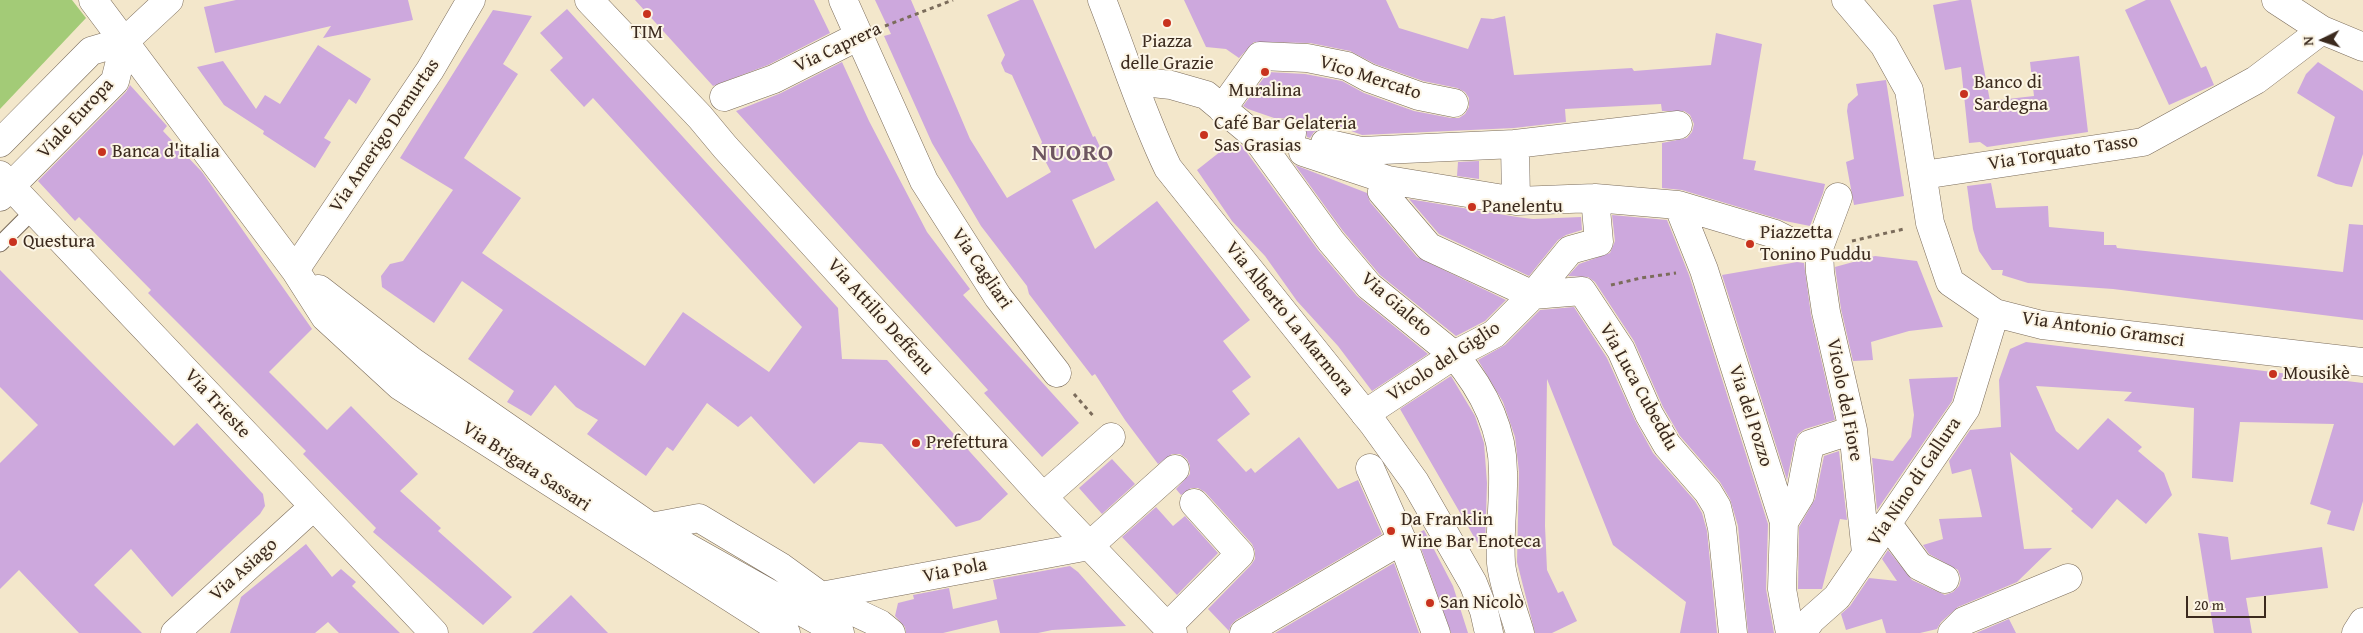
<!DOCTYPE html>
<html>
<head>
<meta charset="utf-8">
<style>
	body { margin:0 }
	#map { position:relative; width:2363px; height:633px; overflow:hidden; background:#f3e7cb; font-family:"Gentium Book Plus",serif }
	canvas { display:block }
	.north { position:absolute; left:2298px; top:15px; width:50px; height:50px; -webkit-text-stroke:4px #fcf5e5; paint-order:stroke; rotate:266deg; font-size:14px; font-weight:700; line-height:20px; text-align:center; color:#3b2a1e }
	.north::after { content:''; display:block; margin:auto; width:18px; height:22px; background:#3b2a1e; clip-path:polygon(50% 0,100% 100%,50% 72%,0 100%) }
	.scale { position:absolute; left:2186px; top:596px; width:80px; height:22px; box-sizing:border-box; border:2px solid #3b2a1e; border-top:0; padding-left:6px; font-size:15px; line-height:18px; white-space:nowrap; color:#3b2a1e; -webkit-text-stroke:4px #fcf5e5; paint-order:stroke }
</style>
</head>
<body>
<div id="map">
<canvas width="2363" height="633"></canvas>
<div class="north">N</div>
<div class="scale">20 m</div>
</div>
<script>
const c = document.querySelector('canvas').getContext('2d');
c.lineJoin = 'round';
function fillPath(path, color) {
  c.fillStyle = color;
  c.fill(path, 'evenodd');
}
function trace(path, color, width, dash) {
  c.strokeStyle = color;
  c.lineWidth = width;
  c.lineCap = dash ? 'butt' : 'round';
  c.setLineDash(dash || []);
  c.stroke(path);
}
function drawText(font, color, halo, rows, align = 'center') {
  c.font = font + ' "Gentium Book Plus",serif';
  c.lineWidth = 4;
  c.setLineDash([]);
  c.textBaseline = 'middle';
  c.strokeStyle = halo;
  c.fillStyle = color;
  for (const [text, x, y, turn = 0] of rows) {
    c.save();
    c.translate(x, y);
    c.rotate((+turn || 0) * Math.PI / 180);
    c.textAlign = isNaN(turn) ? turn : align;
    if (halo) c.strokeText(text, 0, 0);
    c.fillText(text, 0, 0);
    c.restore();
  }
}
fillPath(new Path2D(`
	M 0,0 L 72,0 L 86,18 L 0,109 Z`), '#a3cb77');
fillPath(new Path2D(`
	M 236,0 L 408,0 L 413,20 L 323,38 L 331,26 L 215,53 L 204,7 Z
	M 635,0 L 814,0 L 830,33 L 768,65 L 713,86 Z
	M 875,0 L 911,0 L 970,139 L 1007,198 L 1051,172 L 1039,149 L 1042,142 L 1012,75 L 1005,72 L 1001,63 L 1005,55 L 987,15 L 1020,0 L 1033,0 L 1093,137 L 1095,136 L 1115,180 L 1072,200 L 1095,249 L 1157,201 L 1250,320 L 1223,341 L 1251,377 L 1232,391 L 1250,414 L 1217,440 L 1246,472 L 1251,468 L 1255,473 L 1299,437 L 1338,489 L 1358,480 L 1382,534 L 1236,620 L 1231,625 L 1229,631 L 1208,609 L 1251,565 L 1255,559 L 1255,551 L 1252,544 L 1205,492 L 1198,488 L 1191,488 L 1181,495 L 1176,489 L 1190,474 L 1190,466 L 1187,459 L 1180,454 L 1172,454 L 1158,464 L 1125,420 L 1095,374 L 1092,376 L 1029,294 L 1027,286 L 981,226 L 932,143 L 884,36 L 891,34 Z
	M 1184,0 L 1386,0 L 1399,28 L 1468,49 L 1481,18 L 1493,19 L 1505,16 L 1514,75 L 1632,68 L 1634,71 L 1711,65 L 1716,33 L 1762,44 L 1743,159 L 1756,161 L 1754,170 L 1825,184 L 1823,193 L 1810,226 L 1785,221 L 1682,190 L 1662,188 L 1662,143 L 1687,138 L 1692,132 L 1694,124 L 1690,115 L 1684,111 L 1662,111 L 1661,104 L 1565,109 L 1566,122 L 1514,128 L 1362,135 L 1327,122 L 1326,128 L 1314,132 L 1310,138 L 1307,137 L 1305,125 L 1299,119 L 1274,118 L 1248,109 L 1243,106 L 1268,72 L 1305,74 L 1342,81 L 1364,93 L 1414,111 L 1451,118 L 1459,118 L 1465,114 L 1469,107 L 1469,98 L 1465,92 L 1457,88 L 1423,81 L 1375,64 L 1350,51 L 1310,43 L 1254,42 L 1239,58 L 1226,49 L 1206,47 Z
	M 1960,0 L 1971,0 L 1990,101 L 2034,96 L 2030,62 L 2079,56 L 2088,132 L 1987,147 L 1980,142 L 1969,143 L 1961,67 L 1945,70 L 1933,5 Z
	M 2146,0 L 2170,0 L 2201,68 L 2206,66 L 2214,85 L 2169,105 L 2125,10 Z
	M 567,9 L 838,308 L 842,359 L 887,360 L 1008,494 L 980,520 L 956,527 L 882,444 L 859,442 L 814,484 L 751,416 L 738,427 L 707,403 L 673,451 L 667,447 L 646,476 L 587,434 L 598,420 L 576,407 L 555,385 L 531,416 L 507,402 L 514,391 L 468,359 L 503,310 L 462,281 L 434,323 L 382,287 L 381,276 L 390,264 L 403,261 L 453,190 L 400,158 L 493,10 L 532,16 L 503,64 L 518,74 L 464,158 L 521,198 L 482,253 L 645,366 L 683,312 L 769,372 L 802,327 L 593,98 L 584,107 L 550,70 L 563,58 L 540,33 Z
	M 318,45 L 371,79 L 356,104 L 349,99 L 324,138 L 331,142 L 315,168 L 263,134 L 264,131 L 224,105 L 197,67 L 223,61 L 256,109 L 265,95 L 280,104 Z
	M 842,62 L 869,121 L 927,232 L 970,289 L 963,295 L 1079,423 L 1042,457 L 984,393 L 988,390 L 736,111 L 781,93 Z
	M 2318,62 L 2363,91 L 2363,154 L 2352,187 L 2336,184 L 2317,176 L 2335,117 L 2297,93 L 2306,74 Z
	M 1886,80 L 1904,196 L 1854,205 L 1846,162 L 1854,159 L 1847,111 L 1848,104 L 1858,95 L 1856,84 Z
	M 130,85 L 167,126 L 163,131 L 202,172 L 312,329 L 269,372 L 327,430 L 351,406 L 418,474 L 400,491 L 441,528 L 438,531 L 512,597 L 483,625 L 373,532 L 376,528 L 303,454 L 306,451 L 148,293 L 151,290 L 79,217 L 75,221 L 38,181 L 126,92 Z
	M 1235,140 L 1242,146 L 1318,250 L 1357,296 L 1428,354 L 1372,391 L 1338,346 L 1297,301 L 1265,256 L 1232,221 L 1197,170 Z
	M 1479,161 L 1479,179 L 1457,176 L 1458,162 Z
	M 1295,165 L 1367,193 L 1370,202 L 1417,257 L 1506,300 L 1485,321 L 1456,336 L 1380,275 L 1343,231 Z
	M 1991,183 L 1996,208 L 2048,206 L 2049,227 L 2104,232 L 2104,245 L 2116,245 L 2117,248 L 2343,272 L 2349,224 L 2363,225 L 2363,320 L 2113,289 L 2028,283 L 2002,275 L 2003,270 L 1992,270 L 1979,251 L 1973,229 L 1967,186 Z
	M 1409,199 L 1517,217 L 1533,219 L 1581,217 L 1582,230 L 1566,235 L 1558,240 L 1529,276 L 1439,234 Z
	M 1612,215 L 1667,220 L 1689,275 L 1768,524 L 1766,589 L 1774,633 L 1748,633 L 1738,526 L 1730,499 L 1720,482 L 1680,436 L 1663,407 L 1634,341 L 1595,282 L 1588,277 L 1568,276 L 1579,264 L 1610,253 L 1615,241 Z
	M 1875,256 L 1917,261 L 1943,327 L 1909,331 L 1871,342 L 1873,360 L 1853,361 L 1841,309 L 1835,267 Z
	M 1797,262 L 1804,263 L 1811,315 L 1835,420 L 1805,429 L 1798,434 L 1795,441 L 1787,480 L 1722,275 Z
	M 0,270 L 174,446 L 197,423 L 263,494 L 265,506 L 260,514 L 172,597 L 131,549 L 94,585 L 142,633 L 79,633 L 19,570 L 0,589 L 0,463 L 38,425 L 0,387 Z
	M 1574,307 L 1607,358 L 1635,420 L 1653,453 L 1695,501 L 1702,513 L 1707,531 L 1717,633 L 1680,633 L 1686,602 L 1613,545 L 1547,379 L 1545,526 L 1547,570 L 1558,593 L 1563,591 L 1577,621 L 1552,633 L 1535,633 L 1517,562 L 1519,472 L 1515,437 L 1503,402 L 1478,360 L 1505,345 L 1540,310 Z
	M 2026,342 L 2363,383 L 2363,501 L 2354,531 L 2327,524 L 2331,511 L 2310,504 L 2334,424 L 2240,422 L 2233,482 L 2192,478 L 2194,408 L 2124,401 L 2132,392 L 2036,386 L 2056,431 L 2078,450 L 2108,418 L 2142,447 L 2138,451 L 2164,473 L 2172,495 L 2146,524 L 2117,499 L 2092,529 L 2071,511 L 2073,509 L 2010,452 L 2024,549 L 2052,548 L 2017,582 L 1958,607 L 1941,622 L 1937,629 L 1920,633 L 1886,633 L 1882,619 L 1846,630 L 1841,614 L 1850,606 L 1869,578 L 1897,581 L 1882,559 L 1888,550 L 1912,580 L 1945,595 L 1953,592 L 1959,586 L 1961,579 L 1958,570 L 1929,554 L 1923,545 L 1943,539 L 1939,519 L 1982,517 L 1971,469 L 1952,474 L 1949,461 L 1970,430 L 2001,427 L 1999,380 L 2010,349 Z
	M 1451,376 L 1475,416 L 1484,443 L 1487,483 L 1485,548 L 1481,549 L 1400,409 Z
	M 1958,377 L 1952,401 L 1877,510 L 1872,458 L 1893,461 L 1911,437 L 1914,415 L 1909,379 Z
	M 1839,451 L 1847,520 L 1840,519 L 1822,589 L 1798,589 L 1799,527 L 1815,499 L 1824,456 Z
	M 1112,459 L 1135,484 L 1102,514 L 1079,488 Z
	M 1156,507 L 1173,526 L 1185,516 L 1218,553 L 1177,595 L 1122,537 Z
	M 1424,530 L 1453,586 L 1468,633 L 1451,633 L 1416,534 Z
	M 2198,533 L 2228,537 L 2231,560 L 2322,547 L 2328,588 L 2246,598 L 2252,633 L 2214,633 Z
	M 306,544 L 332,577 L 341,569 L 356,582 L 352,586 L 400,633 L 339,633 L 328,622 L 315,633 L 230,633 L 241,597 Z
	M 1394,563 L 1419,633 L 1275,633 Z
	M 1070,566 L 1078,572 L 1126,626 L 1052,630 L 1038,633 L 1000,633 L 997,620 L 943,633 L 906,633 L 905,627 L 895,616 L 898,603 L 914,599 L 913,595 L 949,588 L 953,609 L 997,599 L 993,580 Z
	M 571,595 L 608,633 L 532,633 Z
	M 2009,619 L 2016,633 L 1976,633 Z`), '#cda8dd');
const lane = new Path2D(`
	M 0,244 L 34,210`);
const street = new Path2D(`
	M 93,0 L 295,270 L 325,317 L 400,386 L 786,633
	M 589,0 L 700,117 L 725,147 L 1043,497 L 1173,633
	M 843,0 L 924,181 L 998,297 L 1057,373
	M 1846,0 L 1884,45 L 1909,90 L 1930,223 L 1950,282 L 1995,313 L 2042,325 L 2363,362
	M 2276,0 L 2322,30 L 2363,47
	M 1134,81 L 1171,85 L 1206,95 L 1254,135 L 1331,241 L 1369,286 L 1454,355 C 1482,388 1503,428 1503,472 C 1504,502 1499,533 1501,563 C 1503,585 1514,612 1520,633
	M 724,97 L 774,79 L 859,36
	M 1222,109 L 1260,56 L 1307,58 L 1347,66 L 1369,78 L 1419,96 L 1454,103
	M 1254,135 L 1292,133
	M 0,143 L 91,51 L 125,41 L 169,0
	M 1325,143 L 1361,151 L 1515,144 L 1516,201
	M 1515,144 L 1678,125
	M 1303,152 L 1388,180 L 1516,201 L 1595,198 L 1678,205 L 1775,234 L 1801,247 L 1819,248
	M 1923,175 L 2143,142 L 2256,80 L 2322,30
	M 1388,180 L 1382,192 L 1429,247 L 1533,295 L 1582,291 L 1621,350 L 1649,414 L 1667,445 L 1708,492 L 1717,507 L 1722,528 L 1733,633
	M 0,197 L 115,81 L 125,41
	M 1838,197 L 1819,248 L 1820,272 L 1826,312 L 1853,430 L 1866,553
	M 1678,205 L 1704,270 L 1784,522 L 1782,589 L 1790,633
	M 295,270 L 430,70 L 471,0
	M 319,289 L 413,362 L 651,527 L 840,633
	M 1365,414 L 1454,355 L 1494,334 L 1533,295 L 1570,250 L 1599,242 L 1595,198
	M 1370,468 L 1402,540 L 1436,633
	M 1043,497 L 1111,437
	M 1784,522 L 1800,496 L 1810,444 L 1853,430
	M 1887,523 L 1919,566 L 1945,579
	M 651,527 L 699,518 L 781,567 L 821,596 L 880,624 L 891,633
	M 821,596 L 1089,546 L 1175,469
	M 1168,626 L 1240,554 L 1194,503
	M 175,633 L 313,507
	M 1244,633 L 1402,540
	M 1802,633 L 1811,620 L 1837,597 L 1966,408 L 1995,313
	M 1952,633 L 1964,621 L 2068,578
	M 2356,633 L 2363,622`);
const secondary = new Path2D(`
	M 1102,0 C 1124,56 1142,114 1168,168 L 1374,425 L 1415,482 L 1473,583 L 1484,611 L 1489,633
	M 0,175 L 434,633`);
trace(lane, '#7b6c5b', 17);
trace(street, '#7b6c5b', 29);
trace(secondary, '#7b6c5b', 29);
trace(new Path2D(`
	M 885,26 L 953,0
	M 1852,241 L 1904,229
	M 1611,285 L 1641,278 L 1676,273
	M 1074,394 L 1095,418`), '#7b6c5b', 3, [4, 4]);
trace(lane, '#fff', 15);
trace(street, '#fff', 28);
trace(secondary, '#fff', 28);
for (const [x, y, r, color] of [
	[647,14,5,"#c8321e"],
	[1167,23,5,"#c8321e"],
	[1265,72,5,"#c8321e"],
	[1964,94,5,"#c8321e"],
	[1204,135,5,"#c8321e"],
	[102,152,5,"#c8321e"],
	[1472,207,5,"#c8321e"],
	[13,242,5,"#c8321e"],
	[1750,244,5,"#c8321e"],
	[2273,374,5,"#c8321e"],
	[916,443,5,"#c8321e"],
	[1391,531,5,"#c8321e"],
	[1430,603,5,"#c8321e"]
]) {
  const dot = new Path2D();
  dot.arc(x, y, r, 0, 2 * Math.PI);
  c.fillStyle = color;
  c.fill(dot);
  trace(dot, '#fcf5e5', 2);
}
drawText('19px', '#3b2a1e', '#fcf5e5', [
	["TIM",647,33,"center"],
	["Piazza",1167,42,"center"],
	["delle Grazie",1167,64,"center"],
	["Banco di",1974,83],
	["Sardegna",1974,105],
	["Muralina",1265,91,"center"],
	["Café Bar Gelateria",1214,124],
	["Sas Grasias",1214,146],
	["Banca d'italia",112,152],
	["Panelentu",1482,207],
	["Piazzetta",1760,233],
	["Tonino Puddu",1760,255],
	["Questura",23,242],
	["Mousikè",2283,374],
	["Prefettura",926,443],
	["Da Franklin",1401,520],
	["Wine Bar Enoteca",1401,542],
	["San Nicolò",1440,603]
], 'left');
drawText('19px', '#3b2a1e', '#fcf5e5', [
	["Via Caprera",838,48,-25],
	["Vico Mercato",1370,78,18],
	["Viale Europa",76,119,-47],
	["Via Amerigo Demurtas",385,136,-56],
	["Via Torquato Tasso",2063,153,-9],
	["Via Cagliari",981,269,56],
	["Via Gialeto",1396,305,41],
	["Via Attilio Deffenu",880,317,48],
	["Via Alberto La Marmora",1289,319,51],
	["Via Antonio Gramsci",2103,330,8],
	["Vicolo del Giglio",1444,362,-33],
	["Via Luca Cubeddu",1638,387,61],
	["Vicolo del Fiore",1844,400,79],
	["Via Trieste",217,404,47],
	["Via del Pozzo",1750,416,72],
	["Via Brigata Sassari",526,467,33],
	["Via Nino di Gallura",1915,482,-56],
	["Via Asiago",244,570,-42],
	["Via Pola",955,571,-11]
]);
c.letterSpacing = '1px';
drawText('bold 24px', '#6e5661', '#fcf5e5', [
	["NUORO",1073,154]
]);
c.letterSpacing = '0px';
</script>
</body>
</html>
